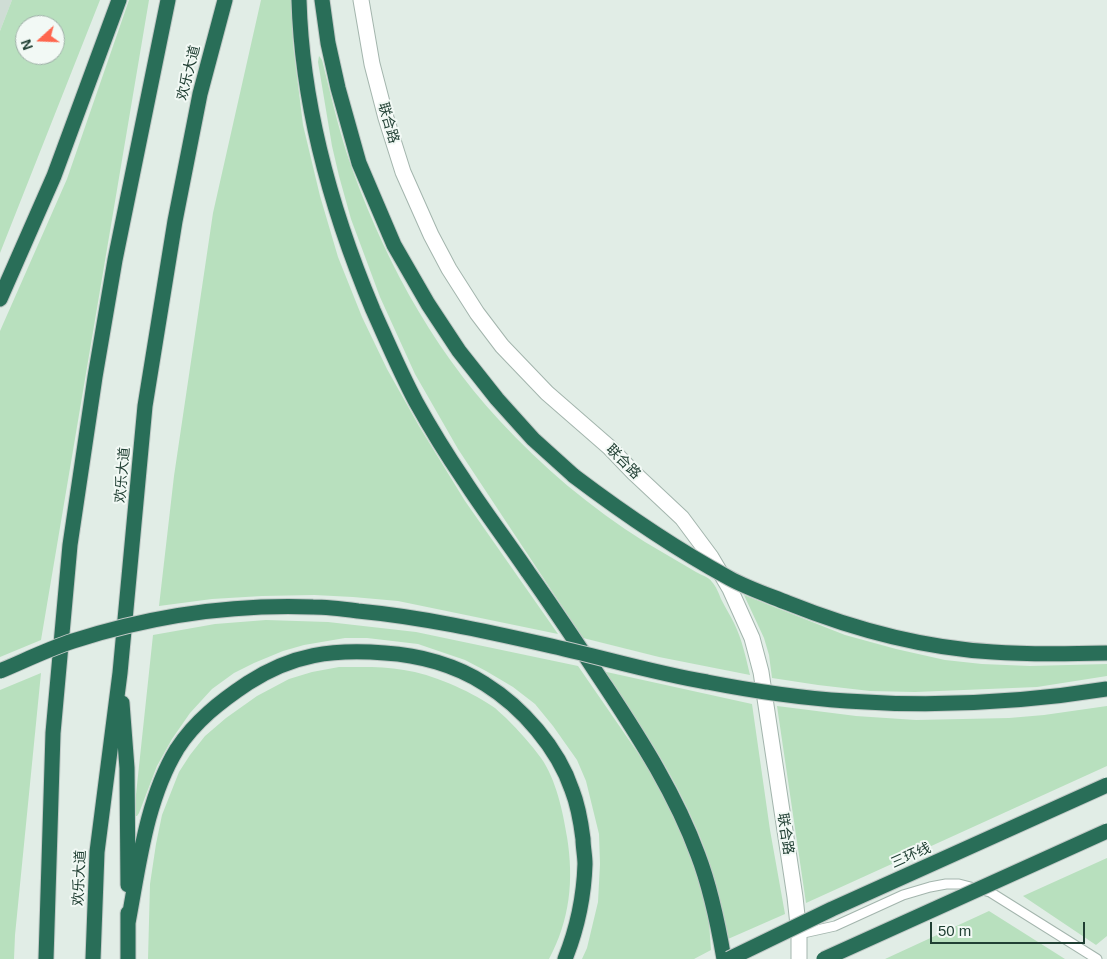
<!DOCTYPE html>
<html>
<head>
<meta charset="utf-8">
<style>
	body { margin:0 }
	#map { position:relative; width:1107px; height:959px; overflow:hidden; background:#e1ede6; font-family:Arial,sans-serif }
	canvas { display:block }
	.north { position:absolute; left:15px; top:15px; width:50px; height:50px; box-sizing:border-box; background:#f2f9f5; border:1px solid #9eafa7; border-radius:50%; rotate:250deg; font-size:14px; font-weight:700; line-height:20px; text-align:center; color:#203f33 }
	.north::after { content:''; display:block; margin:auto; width:18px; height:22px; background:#fe664e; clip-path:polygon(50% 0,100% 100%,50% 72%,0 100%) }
	.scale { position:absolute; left:930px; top:922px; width:155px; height:22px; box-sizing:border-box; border:2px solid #203f33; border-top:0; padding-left:6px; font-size:15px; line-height:18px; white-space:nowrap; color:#203f33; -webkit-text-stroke:4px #f2f9f5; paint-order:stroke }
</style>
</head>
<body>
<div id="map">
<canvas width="1107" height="959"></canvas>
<div class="north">N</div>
<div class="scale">50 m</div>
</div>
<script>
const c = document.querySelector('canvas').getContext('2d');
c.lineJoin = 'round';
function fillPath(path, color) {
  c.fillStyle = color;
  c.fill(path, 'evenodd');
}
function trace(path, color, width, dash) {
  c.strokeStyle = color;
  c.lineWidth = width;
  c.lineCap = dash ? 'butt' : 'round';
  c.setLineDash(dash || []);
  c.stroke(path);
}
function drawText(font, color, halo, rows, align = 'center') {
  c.font = font + ' Arial,"Noto Sans SC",sans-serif';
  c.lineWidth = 4;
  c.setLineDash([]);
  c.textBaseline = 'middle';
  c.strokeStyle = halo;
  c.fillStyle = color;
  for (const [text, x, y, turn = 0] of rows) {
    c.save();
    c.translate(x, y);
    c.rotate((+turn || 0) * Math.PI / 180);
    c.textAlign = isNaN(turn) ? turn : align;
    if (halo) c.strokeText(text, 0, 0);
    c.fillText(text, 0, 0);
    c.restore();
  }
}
fillPath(new Path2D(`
	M 0,0 L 12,0 L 0,31 Z`), '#cfddd5');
fillPath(new Path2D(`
	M 12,0 L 100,0 L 0,253 L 0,31 ZM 25,25 L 55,25 L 55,55 L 25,55 Z
	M 129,0 L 149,0 L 41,640 L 0,657 L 0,331 L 67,179 Z
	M 261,0 L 292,0 L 293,44 L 303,125 L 320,196 L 338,257 L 362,317 L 387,369 L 419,426 L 465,501 L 558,634 L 398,601 L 353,597 L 314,595 L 262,596 L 212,599 L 159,606 L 174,476 L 213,213 Z
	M 319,56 L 322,60 C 330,91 337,123 347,154 C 380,251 429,344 499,420 C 542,467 591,508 645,542 C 662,552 679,562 696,572 C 701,575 709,577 712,582 C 716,586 719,594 721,599 C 725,607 730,615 734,623 C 742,639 746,658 750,675 L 659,657 L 583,638 L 458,449 L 415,374 L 380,297 L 351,219 L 339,176 L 332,146 L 318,62 Z
	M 744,595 L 845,635 L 896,649 L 945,660 L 982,664 L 1030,666 L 1107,664 L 1107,676 L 1037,687 L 915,692 L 870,691 L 818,685 L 772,678 L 769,655 L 764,638 Z
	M 266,620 L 328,622 L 416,632 L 578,666 L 649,769 L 665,799 L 677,824 L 691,858 L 706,904 L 709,922 L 711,950 L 694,959 L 582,959 L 587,948 L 598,902 L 600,864 L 599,834 L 586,781 L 577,760 L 553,726 L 535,704 L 513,687 L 486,671 L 465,660 L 418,644 L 367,638 L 345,638 L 304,645 L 283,651 L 254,663 L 234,673 L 212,689 L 190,713 L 172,739 L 157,766 L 139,813 L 137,816 L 135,816 L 134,813 L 153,635 L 215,624 Z
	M 339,667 C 361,667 383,666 404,670 C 432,674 468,690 492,706 C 497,709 501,714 506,718 C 519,731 531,744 541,758 C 556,779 563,812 567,837 C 574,880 570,920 549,959 L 148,959 L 150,884 L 156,844 L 162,815 L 179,772 L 190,755 L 205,736 L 226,718 L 257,696 L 289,679 L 312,672 Z
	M 602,671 L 752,704 L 770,830 L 785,914 L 728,939 C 721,902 712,866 698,832 C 674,774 639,721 602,671 Z
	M 41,673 L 15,935 L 14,959 L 0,959 L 0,690 Z
	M 777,706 L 856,716 L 916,720 L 1009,718 L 1044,715 L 1107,706 L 1107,766 L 806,903 Z
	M 1107,858 L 1107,936 L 1096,945 L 1023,896 Z
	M 989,911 L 1065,959 L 885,959 Z`), '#b8e0be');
const lane = new Path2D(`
	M 799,934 L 835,926 L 903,895 L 930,887 L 946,884 L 959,884 L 990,892 L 1097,959`);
const street = new Path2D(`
	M 361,0 L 372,64 L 386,118 L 403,172 L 431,235 L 449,269 L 477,313 L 502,346 L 547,393 L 609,447 L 634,473 L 682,518 L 711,557 L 730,589 L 752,638 L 761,672 L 795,897 L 799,934 L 799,959`);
const highway = new Path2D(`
	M 299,0 C 302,107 332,212 373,310 C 387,341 400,372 416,402 C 431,429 447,455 464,480 C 484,511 507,541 528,572 C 555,610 580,648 606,687 C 641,740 676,795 698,855 C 711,889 718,924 724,959
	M 322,0 L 328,43 L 338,88 L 359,163 L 394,245 L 428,304 L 459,351 L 497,399 L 533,439 L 574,476
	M 0,299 L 54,176 L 119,0
	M 122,703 L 127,768 L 128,885
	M 128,923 C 139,865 146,800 177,749 C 195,721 221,701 248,683 C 293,654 332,649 385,653 C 419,655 456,665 485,684 C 522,707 558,748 572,790 C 578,805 581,823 583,839 C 583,847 585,856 585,864 C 584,897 577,929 565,959
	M 46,959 L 53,733 L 70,545 L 95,377 L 115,260 L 168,0
	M 93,959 L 97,852 L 120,673 L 145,406 L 175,221 L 200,94 L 225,0
	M 128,959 L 128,913`);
trace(lane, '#a3b5ad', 11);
trace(street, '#a3b5ad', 17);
trace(highway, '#c1c9c6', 17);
trace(lane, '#fff', 9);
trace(street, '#fff', 15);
trace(highway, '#296e58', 15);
const highwayBridge = new Path2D(`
	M 574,476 C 623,513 674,548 729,578 C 747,588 768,595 788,603 C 853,629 923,648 993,652 C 1031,655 1069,654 1107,653
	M 0,671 C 24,661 48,649 73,641 C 151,616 232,604 313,607 C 328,607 343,609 358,611 C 422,617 485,631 547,645 C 601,657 654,673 707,682 C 753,691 801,698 847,701 C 934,707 1021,703 1107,689
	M 729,959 L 832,909 L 1107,785
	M 824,959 L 1107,831`);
trace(highwayBridge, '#c1c9c6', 17, []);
trace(highwayBridge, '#296e58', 15);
drawText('14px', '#203f33', '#f2f9f5', [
	["欢乐大道",189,73,-76],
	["联合路",388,123,74],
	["联合路",623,462,45],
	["欢乐大道",123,475,-85],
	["联合路",785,834,81],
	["三环线",911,856,-24],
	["欢乐大道",80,878,-87]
]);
</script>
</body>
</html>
